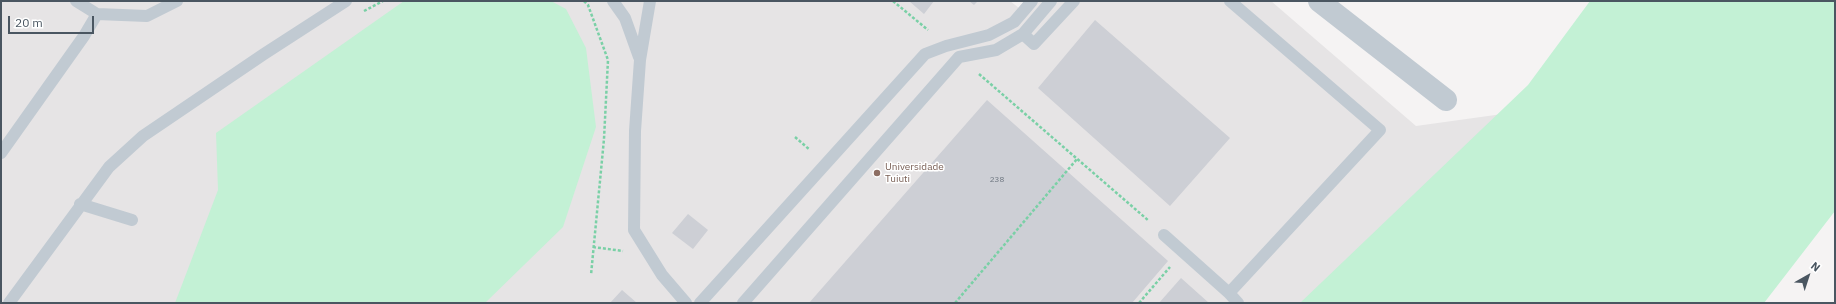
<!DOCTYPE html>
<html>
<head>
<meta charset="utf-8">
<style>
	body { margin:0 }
	#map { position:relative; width:1836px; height:304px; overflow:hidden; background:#f5f3f3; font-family:"IBM Plex Sans",sans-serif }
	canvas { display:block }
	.frame { position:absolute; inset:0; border:2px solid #4a5661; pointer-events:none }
	.north { position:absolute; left:1788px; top:256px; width:40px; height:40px; -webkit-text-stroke:3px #fff; paint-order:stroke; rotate:39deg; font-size:11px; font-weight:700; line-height:16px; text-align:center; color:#4a5661 }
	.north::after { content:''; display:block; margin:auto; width:14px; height:18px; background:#4a5661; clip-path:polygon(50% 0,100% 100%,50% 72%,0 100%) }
	.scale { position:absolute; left:8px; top:16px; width:86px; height:18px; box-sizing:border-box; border:2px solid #4a5661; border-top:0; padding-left:5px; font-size:12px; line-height:14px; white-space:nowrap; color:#4a5661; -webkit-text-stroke:3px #fff; paint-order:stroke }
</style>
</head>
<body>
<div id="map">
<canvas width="1836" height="304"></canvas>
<div class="frame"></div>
<div class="north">N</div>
<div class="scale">20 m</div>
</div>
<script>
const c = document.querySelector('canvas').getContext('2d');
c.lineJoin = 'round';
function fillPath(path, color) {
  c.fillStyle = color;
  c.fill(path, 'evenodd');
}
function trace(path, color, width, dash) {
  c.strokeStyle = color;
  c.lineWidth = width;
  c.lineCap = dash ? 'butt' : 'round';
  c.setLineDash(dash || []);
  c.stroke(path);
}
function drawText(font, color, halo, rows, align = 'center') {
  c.font = font + ' "IBM Plex Sans",sans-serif';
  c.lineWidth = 3;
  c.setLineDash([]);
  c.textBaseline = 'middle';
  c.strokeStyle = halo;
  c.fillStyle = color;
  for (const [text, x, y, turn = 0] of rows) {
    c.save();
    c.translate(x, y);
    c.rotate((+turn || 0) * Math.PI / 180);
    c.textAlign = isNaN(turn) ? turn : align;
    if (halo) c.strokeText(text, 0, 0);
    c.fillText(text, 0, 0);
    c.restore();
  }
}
fillPath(new Path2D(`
	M 1,1 L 1010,1 L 1019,8 L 1026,1 L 1271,1 L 1416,126 L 1704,86 L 1709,303 L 1,303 Z`), '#e6e4e5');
fillPath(new Path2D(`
	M 404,1 L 551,1 L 566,9 L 586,48 L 596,127 L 563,227 L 485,303 L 175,303 L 218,190 L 216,133 Z
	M 1590,1 L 1835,1 L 1835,211 L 1764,303 L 1300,303 L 1528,85 Z`), '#c3f1d5');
fillPath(new Path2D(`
	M 909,1 L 934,1 L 924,14 Z
	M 969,1 L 978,1 L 974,5 Z
	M 1095,20 L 1230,138 L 1170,206 L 1038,88 Z
	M 987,100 L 1168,261 L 1132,303 L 809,303 Z
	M 688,214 L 708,230 L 693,249 L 672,233 Z
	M 1181,278 L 1209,303 L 1159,303 Z
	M 622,290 L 637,303 L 610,303 Z`), '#cdcfd5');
trace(new Path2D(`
	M 584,1 L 588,5 L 608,60 L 604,139 L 591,275
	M 893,1 L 928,30
	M 364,11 L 383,1
	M 979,74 L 1149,221
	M 795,137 L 810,150
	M 593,247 L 623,251
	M 955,303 L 1077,159
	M 1139,303 L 1170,267`), '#7ad0a6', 2.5, [3, 2]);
trace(new Path2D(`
	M 76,1 L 97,14 L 147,16 L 177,1
	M 613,1 L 625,18 L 639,57
	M 650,1 L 640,60 L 635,131 L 634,230 L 662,275 L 686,303
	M 1023,34 L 1034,44 L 1074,1
	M 1,153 L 84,36 L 97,14
	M 80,204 L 132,220
	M 1164,235 L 1229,293 L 1380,130 L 1230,1
	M 1229,293 L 1238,303
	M 9,303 L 109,167 L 143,136 L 264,54 L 346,1
	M 700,303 L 925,54 L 946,46 L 989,35 L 1014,22 L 1032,1
	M 743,303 L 959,57 L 996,50 L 1023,34 L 1051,1`), '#c1cad2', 12);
trace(new Path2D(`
	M 1319,1 L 1446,100`), '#c1cad2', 22);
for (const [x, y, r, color] of [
	[877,173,4,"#8d6e63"]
]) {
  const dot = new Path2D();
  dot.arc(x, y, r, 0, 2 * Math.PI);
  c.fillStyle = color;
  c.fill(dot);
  trace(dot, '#fff', 1.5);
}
drawText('8px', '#6b747e', null, [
	["238",997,180]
]);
drawText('10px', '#785e54', '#fff', [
	["Universidade",885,167],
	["Tuiuti",885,179]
], 'left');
</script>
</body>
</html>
